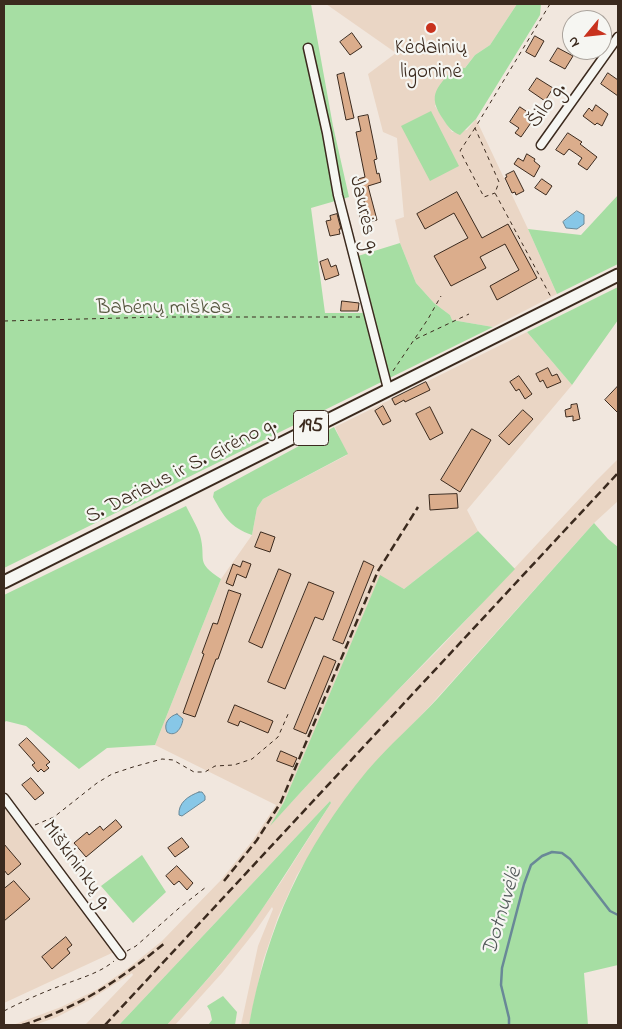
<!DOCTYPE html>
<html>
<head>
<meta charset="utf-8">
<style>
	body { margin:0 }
	#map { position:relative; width:622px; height:1029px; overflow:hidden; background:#f1e7de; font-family:"Indie Flower",sans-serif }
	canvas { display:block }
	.frame { position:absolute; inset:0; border:5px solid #3b2a1e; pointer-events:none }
	.north { position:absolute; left:562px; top:10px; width:50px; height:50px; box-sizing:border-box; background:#f6f6f2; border:1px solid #aba49d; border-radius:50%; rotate:242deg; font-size:14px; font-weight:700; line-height:20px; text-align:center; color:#3b2a1e }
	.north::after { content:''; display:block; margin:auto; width:18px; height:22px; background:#c8321e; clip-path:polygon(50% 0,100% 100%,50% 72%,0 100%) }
</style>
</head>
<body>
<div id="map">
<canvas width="622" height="1029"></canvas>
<div class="frame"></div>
<div class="north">N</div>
</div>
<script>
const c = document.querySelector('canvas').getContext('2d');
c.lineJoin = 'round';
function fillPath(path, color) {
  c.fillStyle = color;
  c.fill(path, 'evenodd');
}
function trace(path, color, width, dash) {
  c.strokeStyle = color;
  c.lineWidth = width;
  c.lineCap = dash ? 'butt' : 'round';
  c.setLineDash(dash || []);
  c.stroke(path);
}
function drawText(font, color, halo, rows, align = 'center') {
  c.font = font + ' "Indie Flower",sans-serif';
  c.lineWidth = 4.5;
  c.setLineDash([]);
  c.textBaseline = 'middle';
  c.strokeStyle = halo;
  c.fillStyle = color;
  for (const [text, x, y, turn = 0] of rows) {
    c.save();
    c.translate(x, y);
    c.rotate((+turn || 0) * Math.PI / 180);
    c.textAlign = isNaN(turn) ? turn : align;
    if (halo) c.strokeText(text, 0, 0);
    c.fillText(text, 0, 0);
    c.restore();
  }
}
fillPath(new Path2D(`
	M 326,4 L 517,4 L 490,45 L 475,55 L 435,106 L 452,132 L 467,130 L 476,119 L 528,229 L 557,294 L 493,327 L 452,320 L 450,315 L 434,303 L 416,283 L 400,243 L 395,220 L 404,217 L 397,138 L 383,132 L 368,74 L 396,53 Z
	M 527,332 L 572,385 L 467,510 L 478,531 L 404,589 L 380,576 L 284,802 L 272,823 L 369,719 L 440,648 L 596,481 L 618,459 L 618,501 L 594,523 L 429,707 L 369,770 L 347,797 L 297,875 L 278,917 L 263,961 L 249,1025 L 241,1025 L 258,946 L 273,909 L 272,907 L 257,929 L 222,973 L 175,1025 L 167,1025 L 221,964 L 250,926 L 281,882 L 331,803 L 330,801 L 119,1025 L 85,1025 L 133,975 L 132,973 L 88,1001 L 57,1017 L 35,1025 L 13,1025 L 61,1007 L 96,990 L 127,969 L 162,941 L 221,880 L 253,840 L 276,805 L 155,745 L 221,579 L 252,535 L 257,508 L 263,499 L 347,455 L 335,427 Z
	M 4,805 L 43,859 L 114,952 L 4,1003 Z`), '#ead6c5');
fillPath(new Path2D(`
	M 4,4 L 311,4 L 333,126 L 349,197 L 311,208 L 325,313 L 365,313 L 370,306 L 358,256 L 400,243 L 416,283 L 434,303 L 450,315 L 452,320 L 493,327 L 4,568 Z
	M 517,4 L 541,4 L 540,15 L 476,119 L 460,135 C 452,132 448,127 443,119 C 426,94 438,87 455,67 L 465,68 L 475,55 L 490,45 Z
	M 431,111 L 459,166 L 430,181 L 401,126 Z
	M 618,195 L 618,264 L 557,294 L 528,229 L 581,235 Z
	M 618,287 L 618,320 L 572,385 L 527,332 Z
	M 334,427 L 348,454 L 263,499 L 257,508 L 252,535 C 230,527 224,517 213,497 L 214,492 Z
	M 186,506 C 191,516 197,526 200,535 C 207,561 194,561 221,579 L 155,745 L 107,748 L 79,769 L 26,726 L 6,721 L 4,723 L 4,595 Z
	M 594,523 L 608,539 L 618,547 L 618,965 L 584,973 L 588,1025 L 249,1025 C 267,927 303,848 367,771 C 389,745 415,723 438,698 C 490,640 542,581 594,523 Z
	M 478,531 L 515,569 C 433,655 349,738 270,826 L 284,802 L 380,575 L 404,589 Z
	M 330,801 L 331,803 C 304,844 279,886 251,925 C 225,961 195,993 167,1025 L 119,1025 Z
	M 142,855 L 166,892 L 133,923 L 101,886 Z
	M 223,996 L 237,1012 L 235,1025 L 208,1025 L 212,1020 L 210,1011 L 207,1006 Z`), '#a6dea3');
const water = new Path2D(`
	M 577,211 L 584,215 L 584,224 L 577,229 L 566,228 L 563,222 Z
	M 177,714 L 183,719 C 182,727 176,738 167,732 C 163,724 169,716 177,714 Z
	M 199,792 L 202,792 L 205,796 L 205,800 L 182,816 L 179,815 C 178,803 188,796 199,792 Z`);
fillPath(water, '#87c7e7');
trace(water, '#698897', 1);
trace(new Path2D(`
	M 509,1025 L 509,1018 L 501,985 L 502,968 L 524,884 L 531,865 L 542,856 L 552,852 L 562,853 L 570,859 L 610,911 L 618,915`), '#698897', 2.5);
const building = new Path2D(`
	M 352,33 L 362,47 L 350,55 L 340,42 Z
	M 535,36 L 544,41 L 535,57 L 526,52 Z
	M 558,48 L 573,56 L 565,69 L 550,61 Z
	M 344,73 L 354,118 L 346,120 L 337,75 Z
	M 608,73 L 618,80 L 618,96 L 601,84 Z
	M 537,78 L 553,88 L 545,101 L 529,90 Z
	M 596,105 L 608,114 L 602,126 L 597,123 L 595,125 L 583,116 L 589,108 L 592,111 Z
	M 520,107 L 535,117 L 521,137 L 515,133 L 519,128 L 510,122 Z
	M 368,115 L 377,159 L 374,160 L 377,174 L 379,173 L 381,182 L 368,186 L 377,220 L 362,224 L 359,213 L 367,211 L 363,198 L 360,198 L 358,191 L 361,190 L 358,179 L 365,177 L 356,132 L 361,131 L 358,117 Z
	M 568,133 L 582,142 L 580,144 L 597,157 L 587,170 L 578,164 L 582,158 L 569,149 L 564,155 L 556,150 Z
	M 527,154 L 535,159 L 534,161 L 540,166 L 534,177 L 514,164 L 518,158 L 523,161 Z
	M 514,171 L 524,191 L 516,195 L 515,192 L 512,193 L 505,178 L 507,177 L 506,175 Z
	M 542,179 L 552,186 L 546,195 L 535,188 Z
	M 457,192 L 482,238 L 508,224 L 537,278 L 497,300 L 490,286 L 519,270 L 505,244 L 480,257 L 486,268 L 451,286 L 434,256 L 468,238 L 454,213 L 425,229 L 417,214 Z
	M 337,214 L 341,229 L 339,229 L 340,234 L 330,236 L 326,221 L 331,220 L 330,216 Z
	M 328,259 L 331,267 L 336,265 L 339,275 L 325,280 L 320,262 Z
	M 342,301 L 359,303 L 358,311 L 341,311 Z
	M 548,368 L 552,376 L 557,374 L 561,382 L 547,388 L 543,380 L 540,382 L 536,374 Z
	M 519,376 L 532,394 L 525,399 L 519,389 L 516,391 L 510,382 Z
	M 426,382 L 430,390 L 405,402 L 404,400 L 395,405 L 392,399 Z
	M 618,386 L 618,413 L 605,400 Z
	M 577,404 L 580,419 L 573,421 L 573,416 L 566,417 L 565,410 L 571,408 L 571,405 Z
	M 383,406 L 391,421 L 383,425 L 375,411 Z
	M 430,407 L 443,433 L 430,440 L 416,414 Z
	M 523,410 L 533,419 L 509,445 L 499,436 Z
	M 472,429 L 491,440 L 460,492 L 441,480 Z
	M 457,494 L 458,508 L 430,510 L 429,495 Z
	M 261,532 L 275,537 L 270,552 L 255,547 Z
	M 243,561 L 251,564 L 246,578 L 237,574 L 233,586 L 226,583 L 233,564 L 240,567 Z
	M 364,561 L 374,566 L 343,644 L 333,640 Z
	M 279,569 L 291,574 L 262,648 L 249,642 Z
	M 309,582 L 334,592 L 323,620 L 315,617 L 285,689 L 268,682 Z
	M 229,590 L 241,594 L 218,659 L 216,659 L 195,717 L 183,713 L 204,654 L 202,653 L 213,623 L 217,624 Z
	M 324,656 L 336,661 L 306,734 L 294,729 Z
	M 235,705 L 273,721 L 268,733 L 240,721 L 238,726 L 228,722 Z
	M 27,738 L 50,762 L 46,765 L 49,768 L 44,772 L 41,769 L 38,772 L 32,765 L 35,763 L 19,745 Z
	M 281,751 L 297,758 L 293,767 L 277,761 Z
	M 31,778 L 44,793 L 35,800 L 22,785 Z
	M 116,820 L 122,827 L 86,857 L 74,843 L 87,832 L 89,835 L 100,826 L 103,830 Z
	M 182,838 L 189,847 L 175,857 L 168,848 Z
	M 4,844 L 21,864 L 8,875 L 4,870 Z
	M 177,866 L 193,883 L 187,890 L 179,881 L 174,885 L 166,876 Z
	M 14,881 L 30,899 L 4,921 L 4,889 Z
	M 66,937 L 72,945 L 67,949 L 70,953 L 52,969 L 42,957 Z`);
fillPath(building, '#dbad8c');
trace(building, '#3b2a1e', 1);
const street = new Path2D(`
	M 308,48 L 327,133 L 338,195 L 388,389
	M 541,145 L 618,37
	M 4,798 L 121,955`);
const primary = new Path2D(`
	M 4,582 L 618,275`);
trace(street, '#3b2a1e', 11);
trace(primary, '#3b2a1e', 15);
trace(new Path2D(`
	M 550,4 L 475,128 L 499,182 L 495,193 L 551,297
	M 475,128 L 460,151 L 484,197 L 495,193
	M 4,321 L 161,317 L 362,317
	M 416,339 L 469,314
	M 393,371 L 428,319 L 441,296
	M 35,825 L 54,817 L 97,783 L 112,774 L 133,767 L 162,759 L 173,760 L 194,772 L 205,772 L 215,766 L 234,765 L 252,759 L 278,737 L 289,712
	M 127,951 L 136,946 L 178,909 L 206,887
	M 4,1011 C 25,1000 46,991 68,983 C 84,977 101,972 114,961`), '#3b2a1e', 1, [4, 4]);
trace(street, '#f6f6f2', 8);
trace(primary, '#f6f6f2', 11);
trace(new Path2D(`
	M 224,881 L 257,840 L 281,802 L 378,571 L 418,507
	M 22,1025 C 79,1008 121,979 166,942
	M 105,1025 L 618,473`), '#3b2a1e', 2.5, [8, 4]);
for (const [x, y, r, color] of [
	[431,28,6,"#c8321e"]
]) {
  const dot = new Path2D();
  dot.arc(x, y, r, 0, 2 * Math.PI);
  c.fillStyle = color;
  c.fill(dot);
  trace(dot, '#f6f6f2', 2);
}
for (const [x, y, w] of [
	[311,428,35]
]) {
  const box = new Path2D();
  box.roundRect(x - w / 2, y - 17.5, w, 35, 4);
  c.fillStyle = '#f6f6f2';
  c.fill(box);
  trace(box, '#3b2a1e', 1);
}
drawText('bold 20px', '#3b2a1e', null, [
	["195",311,428]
]);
drawText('21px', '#3b2a1e', '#f6f6f2', [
	["Kėdainių",431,50],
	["ligoninė",431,74]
]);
drawText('21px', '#3b2a1e', '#f6f6f2', [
	["Šilo g.",548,106,-54],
	["Jaurės g.",363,215,77],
	["S. Dariaus ir S. Girėno g.",182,472,-27],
	["Miškininkų g.",76,866,54]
]);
drawText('21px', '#56573f', '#f6f6f2', [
	["Babėnų miškas",164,310]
]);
drawText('italic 22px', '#52595a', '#f6f6f2', [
	["Dotnuvėlė",504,912,-73]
]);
</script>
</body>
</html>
